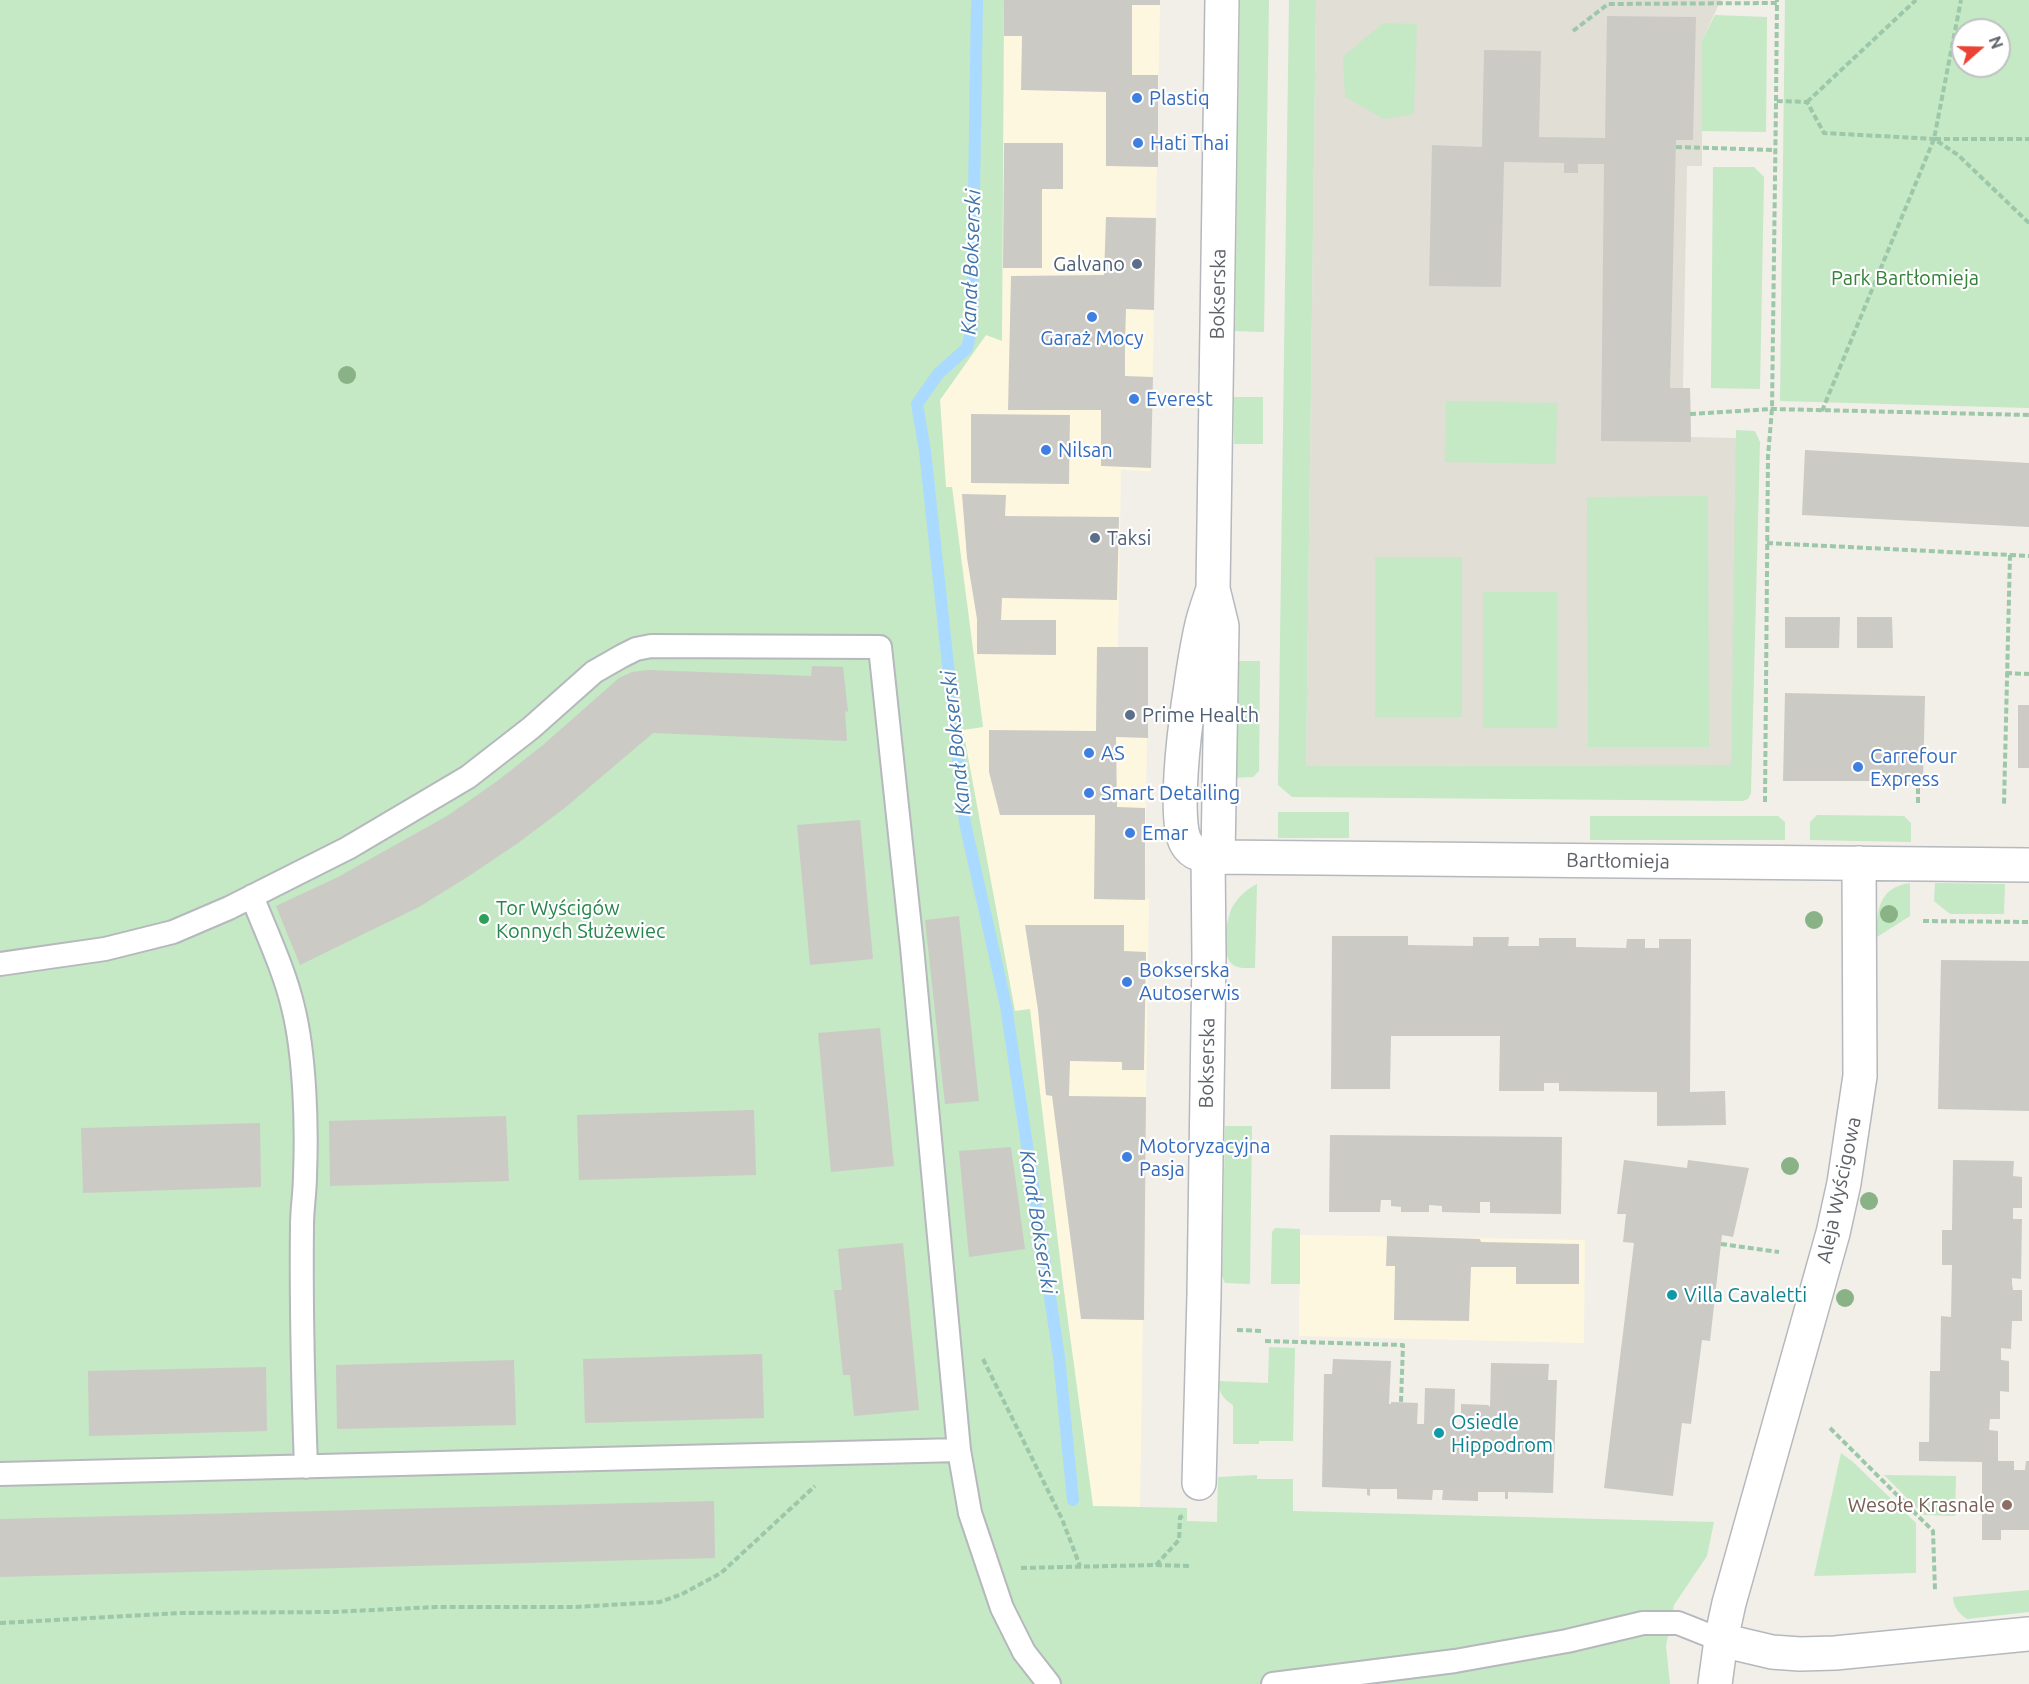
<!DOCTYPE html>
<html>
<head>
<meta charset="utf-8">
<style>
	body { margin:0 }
	#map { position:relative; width:2029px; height:1684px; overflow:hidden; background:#f1efe8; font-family:Ubuntu,sans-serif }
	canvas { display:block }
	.north { position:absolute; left:1951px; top:18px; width:60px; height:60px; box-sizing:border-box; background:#fff; border:2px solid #bfc1c3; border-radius:50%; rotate:70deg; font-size:16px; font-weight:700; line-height:24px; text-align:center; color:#5f6368 }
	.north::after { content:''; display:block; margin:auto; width:21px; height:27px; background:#ea4335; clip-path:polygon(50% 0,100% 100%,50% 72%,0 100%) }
</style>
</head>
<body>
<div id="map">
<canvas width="2029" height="1684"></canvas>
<div class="north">N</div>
</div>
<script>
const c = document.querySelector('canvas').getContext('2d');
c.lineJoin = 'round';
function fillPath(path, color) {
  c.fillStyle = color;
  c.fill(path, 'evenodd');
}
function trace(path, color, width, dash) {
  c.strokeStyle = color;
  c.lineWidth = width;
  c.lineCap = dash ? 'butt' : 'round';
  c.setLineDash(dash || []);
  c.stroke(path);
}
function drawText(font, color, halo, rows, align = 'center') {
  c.font = font + ' Ubuntu,sans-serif';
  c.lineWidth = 4.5;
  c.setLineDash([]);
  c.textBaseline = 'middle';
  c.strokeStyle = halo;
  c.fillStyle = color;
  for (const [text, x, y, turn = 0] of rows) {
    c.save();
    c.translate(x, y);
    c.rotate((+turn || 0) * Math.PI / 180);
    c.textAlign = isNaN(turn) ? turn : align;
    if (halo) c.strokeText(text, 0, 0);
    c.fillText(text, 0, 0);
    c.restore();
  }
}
fillPath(new Path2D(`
	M 1004,0 L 1160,0 L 1151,468 L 1151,471 L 1121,470 L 1118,647 L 1148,648 L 1145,899 L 1149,898 L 1140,1507 L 1093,1506 L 1063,1284 L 1030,1010 L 1015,1011 L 963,730 L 983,727 L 952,487 L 946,488 L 940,400 L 986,335 L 1002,340 Z
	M 1300,1235 L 1585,1240 L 1584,1343 L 1299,1336 Z`), '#fef7e0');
fillPath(new Path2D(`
	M 1316,0 L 1721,0 L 1702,40 L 1702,166 L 1687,166 L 1683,388 L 1690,388 L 1691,437 L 1737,438 L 1731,765 L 1306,766 Z`), '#e1ded6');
fillPath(new Path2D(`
	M 0,0 L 1004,0 L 1002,341 L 986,335 L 940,400 L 946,487 L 952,487 L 983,727 L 963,730 L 1015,1011 L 1030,1009 L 1063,1284 L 1093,1506 L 1187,1508 L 1187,1521 L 1217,1522 L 1218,1477 L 1257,1475 L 1257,1479 L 1293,1479 L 1293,1511 L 1714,1522 L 1707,1556 L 1674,1605 L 1666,1646 L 1670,1684 L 0,1684 Z
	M 1240,0 L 1269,0 L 1264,332 L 1235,331 Z
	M 1289,0 L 1316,0 L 1306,766 L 1731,765 L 1736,430 L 1755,431 L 1760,442 L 1751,793 L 1748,799 L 1743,801 L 1292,797 L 1278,785 Z
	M 1785,0 L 2029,0 L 2029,408 L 1780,401 ZM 1963,30 L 1999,30 L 1999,66 L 1963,66 Z
	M 1715,15 L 1767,17 L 1766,132 L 1702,131 L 1702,40 Z
	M 1383,23 L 1417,24 L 1414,114 L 1384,119 L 1345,97 L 1343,57 Z
	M 1713,167 L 1754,167 L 1764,177 L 1760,389 L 1711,388 Z
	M 1234,397 L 1263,397 L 1263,444 L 1234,444 Z
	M 1446,401 L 1557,403 L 1556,464 L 1445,462 Z
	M 1708,496 L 1709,747 L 1588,747 L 1587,497 Z
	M 1375,557 L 1462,557 L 1462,717 L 1375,717 Z
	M 1483,592 L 1557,592 L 1557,728 L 1483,728 Z
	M 1230,661 L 1260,661 L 1259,771 L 1253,777 L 1230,778 Z
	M 1278,812 L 1349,812 L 1349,838 L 1278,838 Z
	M 1817,815 L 1904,816 L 1911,823 L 1911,842 L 1810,840 L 1810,822 Z
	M 1590,816 L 1778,816 L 1785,822 L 1785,840 L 1590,840 Z
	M 1910,883 L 1910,916 L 1877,937 C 1876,911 1879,887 1910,883 Z
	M 1935,883 L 2005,884 L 2004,914 L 1950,914 L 1934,901 Z
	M 1257,884 L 1255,968 C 1247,968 1238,969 1232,964 C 1221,955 1226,917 1233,906 C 1239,896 1247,889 1257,884 Z
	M 1225,1126 L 1252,1126 L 1250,1284 L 1225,1283 L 1222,1276 Z
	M 1275,1228 L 1300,1229 L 1300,1284 L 1271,1284 L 1272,1232 Z
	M 1269,1347 L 1295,1348 L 1293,1441 L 1259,1441 L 1259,1444 L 1233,1444 L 1233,1405 C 1223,1398 1219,1394 1219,1381 L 1268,1383 Z
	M 1841,1453 L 1853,1462 L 1916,1523 L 1916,1573 L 1814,1576 Z
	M 1884,1475 L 1956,1476 L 1955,1516 L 1924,1515 Z
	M 2029,1590 L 2029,1612 L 1967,1619 C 1959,1614 1953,1606 1953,1597 Z`), '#c5e8c5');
trace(new Path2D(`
	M 977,0 L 972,328 L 967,348 L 938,374 L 917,404 L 925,451 L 965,823 L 1006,1006 L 1059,1357 L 1073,1500`), '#aadaff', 12);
fillPath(new Path2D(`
	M 1004,0 L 1160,0 L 1160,5 L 1132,5 L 1132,75 L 1158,75 L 1158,167 L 1106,166 L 1106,92 L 1021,90 L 1022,36 L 1004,36 Z
	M 1607,16 L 1696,17 L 1693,140 L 1676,140 L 1670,388 L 1690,388 L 1691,442 L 1601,441 L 1604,164 L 1578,164 L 1578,173 L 1564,173 L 1564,163 L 1504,162 L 1501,287 L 1429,286 L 1432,145 L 1482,147 L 1484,50 L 1541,51 L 1539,137 L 1605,138 Z
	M 1004,143 L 1063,143 L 1063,189 L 1042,189 L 1042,268 L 1003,268 Z
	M 1106,217 L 1156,218 L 1154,310 L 1126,309 L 1125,344 L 1125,376 L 1153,377 L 1151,468 L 1101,466 L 1101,410 L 1008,410 L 1011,276 L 1104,275 Z
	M 971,414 L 1070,415 L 1069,484 L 971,483 Z
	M 1805,450 L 2029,463 L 2029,527 L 1802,515 Z
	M 962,494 L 1006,495 L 1005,516 L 1119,517 L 1117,600 L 1002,598 L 1001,620 L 1056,620 L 1056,655 L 977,654 L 977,619 L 967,558 Z
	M 1785,617 L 1840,617 L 1839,648 L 1785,648 Z
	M 1857,617 L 1892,617 L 1893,648 L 1857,648 Z
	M 1097,647 L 1148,647 L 1148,738 L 1116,737 L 1117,807 L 1145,808 L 1145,900 L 1094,899 L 1095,815 L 1000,815 L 989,772 L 989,730 L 1096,731 Z
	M 812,666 L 843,667 L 848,712 L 845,711 L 847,741 L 653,733 L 566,807 L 518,843 L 469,876 L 419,907 L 300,965 L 276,906 L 338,877 L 447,816 L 496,782 L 543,745 L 619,678 L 632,672 L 647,670 L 811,676 Z
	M 1785,693 L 1925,696 L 1923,781 L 1783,781 Z
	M 2018,705 L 2029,705 L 2029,768 L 2018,768 Z
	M 860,820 L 873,959 L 810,965 L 797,825 Z
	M 959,916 L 979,1101 L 945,1104 L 925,920 Z
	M 1025,925 L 1124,925 L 1124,951 L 1146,952 L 1144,1070 L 1122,1070 L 1122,1062 L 1070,1061 L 1069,1096 L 1146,1097 L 1144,1320 L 1081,1319 L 1052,1096 L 1046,1095 L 1038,1010 Z
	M 1332,936 L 1408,936 L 1408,945 L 1473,946 L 1473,937 L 1509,937 L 1508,946 L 1539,946 L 1539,938 L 1576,938 L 1576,947 L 1626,948 L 1627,939 L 1645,939 L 1645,948 L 1659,948 L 1659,939 L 1691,939 L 1690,1092 L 1725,1091 L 1726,1125 L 1657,1126 L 1657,1092 L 1559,1091 L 1559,1083 L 1544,1083 L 1544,1091 L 1499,1091 L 1500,1036 L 1391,1036 L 1390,1089 L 1331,1089 Z
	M 1941,960 L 2029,961 L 2029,1111 L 1938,1109 Z
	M 880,1028 L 894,1166 L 831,1172 L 818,1033 Z
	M 754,1110 L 756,1175 L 579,1180 L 577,1115 Z
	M 506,1116 L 509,1181 L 330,1186 L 329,1121 Z
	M 260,1123 L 261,1187 L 83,1193 L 81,1128 Z
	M 1330,1135 L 1562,1137 L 1561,1214 L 1490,1213 L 1490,1202 L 1480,1202 L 1480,1213 L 1442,1212 L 1442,1206 L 1429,1205 L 1429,1212 L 1401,1212 L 1401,1207 L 1391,1206 L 1391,1200 L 1381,1200 L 1380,1212 L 1329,1212 Z
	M 1011,1147 L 1025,1249 L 969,1257 L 959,1151 Z
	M 1624,1160 L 1687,1168 L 1688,1160 L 1749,1168 L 1733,1237 L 1722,1235 L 1710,1341 L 1702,1340 L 1691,1424 L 1682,1423 L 1673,1496 L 1604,1488 L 1634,1243 L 1623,1242 L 1626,1214 L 1617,1214 Z
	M 1953,1160 L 2014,1161 L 2013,1176 L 2022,1177 L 2022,1208 L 2013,1208 L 2013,1219 L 2022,1219 L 2021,1279 L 2012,1278 L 2012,1283 L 2013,1290 L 2022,1290 L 2022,1321 L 2012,1321 L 2011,1349 L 2001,1348 L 2001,1360 L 2009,1361 L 2009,1392 L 2000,1391 L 2000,1419 L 1990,1419 L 1989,1430 L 1998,1431 L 1998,1461 L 2014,1461 L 2014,1470 L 2025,1470 L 2026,1461 L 2029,1461 L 2029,1530 L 2001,1530 L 2001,1540 L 1982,1540 L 1982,1462 L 1919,1461 L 1919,1442 L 1929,1442 L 1930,1371 L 1940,1371 L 1941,1316 L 1951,1317 L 1952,1265 L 1942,1265 L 1942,1230 L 1952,1230 Z
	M 1387,1236 L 1480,1239 L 1481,1242 L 1579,1244 L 1579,1284 L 1516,1284 L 1516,1267 L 1471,1267 L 1469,1321 L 1394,1320 L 1395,1266 L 1386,1266 Z
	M 903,1243 L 919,1410 L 854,1416 L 850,1375 L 843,1375 L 834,1290 L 842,1290 L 838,1249 Z
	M 762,1354 L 764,1418 L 585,1423 L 583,1359 Z
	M 1333,1359 L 1391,1361 L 1389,1404 L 1391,1404 L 1391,1402 L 1418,1403 L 1417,1424 L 1424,1424 L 1425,1388 L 1455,1389 L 1454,1425 L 1461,1425 L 1461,1404 L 1488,1405 L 1490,1407 L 1491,1363 L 1549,1364 L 1548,1380 L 1557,1380 L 1553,1493 L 1508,1492 L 1508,1499 L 1505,1499 L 1505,1492 L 1478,1492 L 1478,1501 L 1442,1500 L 1443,1490 L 1433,1490 L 1432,1500 L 1397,1499 L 1397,1489 L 1370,1489 L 1370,1496 L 1367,1495 L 1367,1489 L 1322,1487 L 1324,1374 L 1332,1374 Z
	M 514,1360 L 516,1425 L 337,1429 L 336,1365 Z
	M 266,1367 L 267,1431 L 89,1436 L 88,1371 Z
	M 714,1501 L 715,1558 L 0,1577 L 0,1519 Z`), '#cccac5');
const service = new Path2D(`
	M 252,896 C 266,932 284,969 293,1007 C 305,1055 307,1126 305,1175 C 305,1192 302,1209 302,1225 C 301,1306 303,1386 306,1467
	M 0,964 L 105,949 L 173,932 L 229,908 L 348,848 L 468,777 L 531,728 L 594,672 L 622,656 L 636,649 L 651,646 L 880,647 L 912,947 L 959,1450 L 970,1513 L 1002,1608 L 1024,1652 L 1049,1684
	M 0,1474 L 959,1450
	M 1273,1684 L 1455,1661 L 1567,1641 L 1643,1623 L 1678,1623 L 1721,1640`);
const minor = new Path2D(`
	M 1213,589 C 1209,601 1205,612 1202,624 C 1193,662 1169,813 1186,843 C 1193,856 1206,856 1218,857 L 2029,865
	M 1218,857 L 1222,626 L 1213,589 L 1222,0
	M 1199,1483 L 1204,1295 L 1209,957 L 1208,856
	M 1721,1640 L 1772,1652 L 1800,1654 L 1835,1653 L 2029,1634
	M 1715,1684 L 1721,1640 L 1729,1603 L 1833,1233 L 1844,1183 L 1860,1076 L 1859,863`);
trace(service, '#b5b8bc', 26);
trace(minor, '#b5b8bc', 36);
trace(new Path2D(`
	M 1573,31 L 1608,4 L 1777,3
	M 1776,101 L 1777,0
	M 1807,102 L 1916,0
	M 1935,139 L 2029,139
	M 1676,147 L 1775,150
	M 1822,411 L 1934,139 L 1961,0
	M 1690,414 L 1772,409 L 2029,415
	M 1767,543 L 2010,555 L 2004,804
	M 2010,555 L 2029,556
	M 2006,673 L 2029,674
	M 1765,802 L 1768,456 L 1772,409 L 1776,101 L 1807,102 L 1824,133 L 1934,139 L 1958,155 L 2029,223
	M 1918,803 L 1918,781
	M 1923,921 L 2029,922
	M 1721,1244 L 1779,1252
	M 1237,1330 L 1263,1331
	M 1265,1341 L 1403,1345 L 1401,1402
	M 983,1359 L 1062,1519 L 1080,1566
	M 1830,1428 L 1933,1531 L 1935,1590
	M 1156,1565 L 1179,1540 L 1180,1517 L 1183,1516
	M 1021,1568 L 1156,1565 L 1192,1566
	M 0,1623 L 182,1613 L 331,1612 L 436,1607 L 575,1607 L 660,1602 L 682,1594 L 721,1573 L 815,1486`), '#9cc7a9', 4, [6, 3]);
trace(service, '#fff', 22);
trace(minor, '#fff', 33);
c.fillStyle = '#89b387';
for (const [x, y] of [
	[347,375],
	[1889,914],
	[1814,920],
	[1790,1166],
	[1869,1201],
	[1845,1298]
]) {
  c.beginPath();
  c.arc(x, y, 9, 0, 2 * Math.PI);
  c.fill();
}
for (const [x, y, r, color] of [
	[1137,98,6,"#3f7fe0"],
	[1138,143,6,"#3f7fe0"],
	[1137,264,6,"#5c6f8a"],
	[1092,317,6,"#3f7fe0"],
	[1134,399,6,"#3f7fe0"],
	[1046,450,6,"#3f7fe0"],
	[1095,538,6,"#5c6f8a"],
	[1130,715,6,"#5c6f8a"],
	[1089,753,6,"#3f7fe0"],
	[1858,767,6,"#3f7fe0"],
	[1089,793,6,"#3f7fe0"],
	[1130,833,6,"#3f7fe0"],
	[484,919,6,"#2e9e5b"],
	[1127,982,6,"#3f7fe0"],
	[1127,1157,6,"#3f7fe0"],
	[1672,1295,6,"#0f9aa8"],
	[1439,1433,6,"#0f9aa8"],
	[2007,1505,6,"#8d6e63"]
]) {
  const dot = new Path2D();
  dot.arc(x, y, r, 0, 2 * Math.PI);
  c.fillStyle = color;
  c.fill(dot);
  trace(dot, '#fff', 2);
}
drawText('20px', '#366cbe', '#fff', [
	["Plastiq",1149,98],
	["Hati Thai",1150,143],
	["Garaż Mocy",1092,338,"center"],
	["Everest",1146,399],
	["Nilsan",1058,450],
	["AS",1101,753],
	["Carrefour",1870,756],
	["Express",1870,779],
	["Smart Detailing",1101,793],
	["Emar",1142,833],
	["Bokserska",1139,970],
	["Autoserwis",1139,993],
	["Motoryzacyjna",1139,1146],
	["Pasja",1139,1169]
], 'left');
drawText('20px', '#4e5e75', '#fff', [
	["Galvano",1125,264,"right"],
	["Taksi",1107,538],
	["Prime Health",1142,715]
], 'left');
drawText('20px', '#348238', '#fff', [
	["Park Bartłomieja",1905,278]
]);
drawText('20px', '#5f6368', '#fff', [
	["Bokserska",1218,294,-89],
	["Bartłomieja",1618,861,1],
	["Bokserska",1207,1063,-89],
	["Aleja Wyścigowa",1839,1190,-78]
]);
drawText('20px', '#27864d', '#fff', [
	["Tor Wyścigów",496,908],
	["Konnych Służewiec",496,931]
], 'left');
drawText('20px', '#0d838f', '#fff', [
	["Villa Cavaletti",1684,1295],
	["Osiedle",1451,1422],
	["Hippodrom",1451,1445]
], 'left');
drawText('20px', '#785e54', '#fff', [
	["Wesołe Krasnale",1995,1505]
], 'right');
drawText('italic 21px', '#4174aa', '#fff', [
	["Kanał Bokserski",971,262,-88],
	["Kanał Bokserski",956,743,-96],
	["Kanał Bokserski",1038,1222,81]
]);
</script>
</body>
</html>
